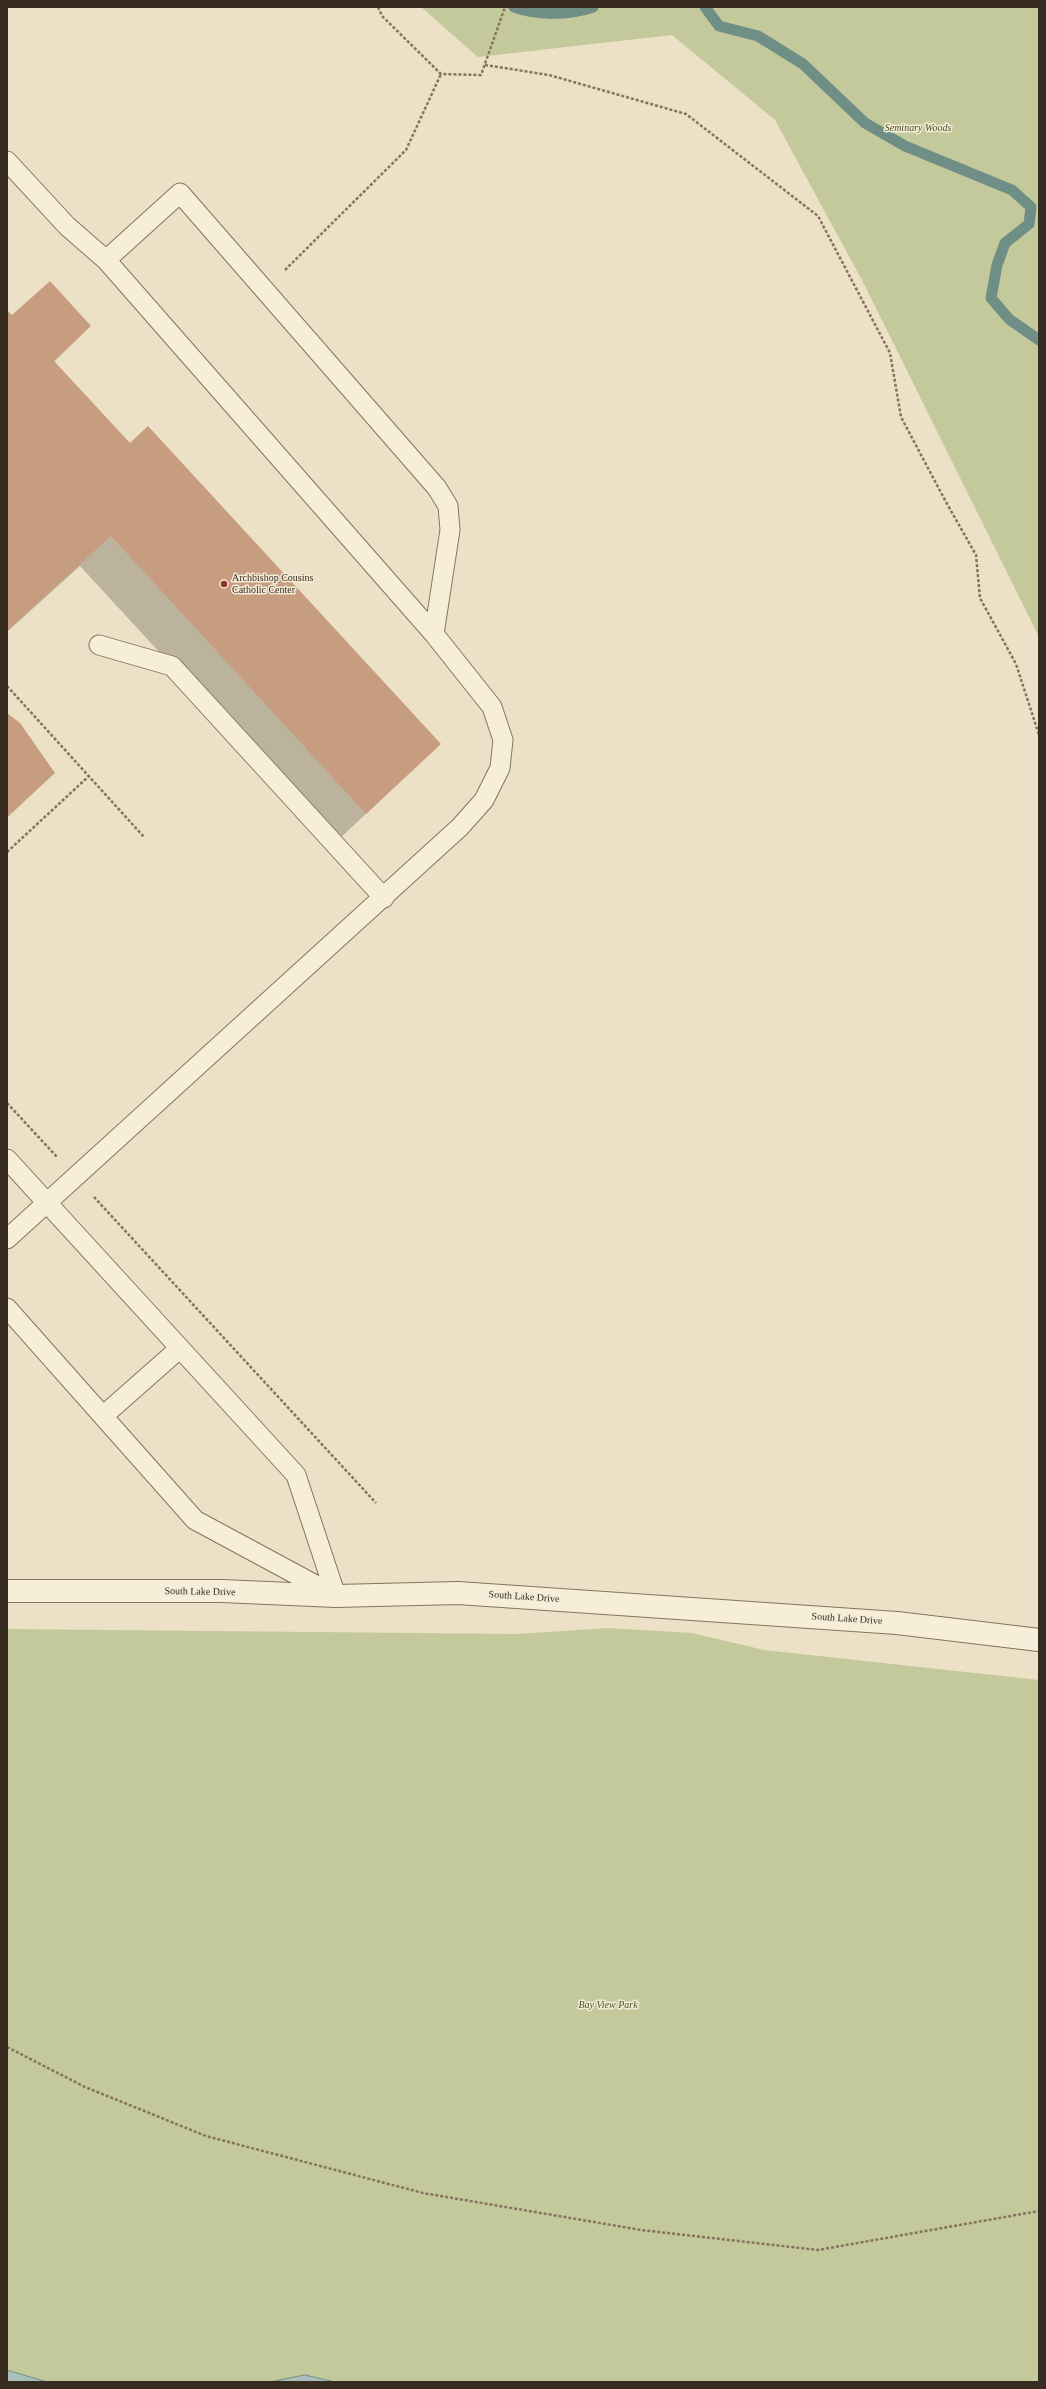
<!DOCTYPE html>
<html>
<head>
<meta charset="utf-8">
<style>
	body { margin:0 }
	#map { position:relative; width:1046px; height:2389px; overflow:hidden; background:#ece0c7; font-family:Georgia,serif }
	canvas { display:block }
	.frame { position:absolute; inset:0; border:8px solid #382b20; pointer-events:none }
</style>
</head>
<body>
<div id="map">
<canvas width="1046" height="2389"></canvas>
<div class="frame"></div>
</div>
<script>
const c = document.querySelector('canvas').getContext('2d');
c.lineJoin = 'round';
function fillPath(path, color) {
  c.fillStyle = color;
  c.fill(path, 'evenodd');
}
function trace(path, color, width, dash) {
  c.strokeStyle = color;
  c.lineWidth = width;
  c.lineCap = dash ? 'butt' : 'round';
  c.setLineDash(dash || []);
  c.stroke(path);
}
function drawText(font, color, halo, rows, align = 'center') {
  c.font = font + ' Georgia,serif';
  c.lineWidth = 3;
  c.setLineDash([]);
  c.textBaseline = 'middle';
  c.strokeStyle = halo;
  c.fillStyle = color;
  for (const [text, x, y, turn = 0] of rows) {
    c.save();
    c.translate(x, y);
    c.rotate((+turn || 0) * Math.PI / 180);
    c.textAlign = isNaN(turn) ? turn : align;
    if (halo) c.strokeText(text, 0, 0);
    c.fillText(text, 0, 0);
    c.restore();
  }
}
fillPath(new Path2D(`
	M 421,7 L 1039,7 L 1039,637 L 864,284 L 775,120 L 672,35 L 478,57 Z
	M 608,1628 L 692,1633 L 764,1650 L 1039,1680 L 1039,2382 L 335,2382 L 305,2375 L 270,2382 L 47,2382 L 7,2370 L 7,1629 L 517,1634 Z`), '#c4c99c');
const water = new Path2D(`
	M 7,2370 L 47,2382 L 7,2382 Z
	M 305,2375 L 335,2382 L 270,2382 Z`);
fillPath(water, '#a8c0b9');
trace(water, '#6f8e86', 1);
fillPath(new Path2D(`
	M 7,311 L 12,317 L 90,326 L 54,362 L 130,444 L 440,744 L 335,843 L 80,566 L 7,632 Z
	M 7,714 L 54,773 L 7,818 Z`), '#0003');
trace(new Path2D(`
	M 514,7 C 537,16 570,15 593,7
	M 705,7 L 719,26 L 758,36 L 803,64 L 865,123 L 905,146 L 1012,190 L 1031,207 L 1029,224 L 1005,243 L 997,265 L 991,298 L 1009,319 L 1039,340`), '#6f8e86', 11);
fillPath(new Path2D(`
	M 50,281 L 91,326 L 54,361 L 130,443 L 148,426 L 441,744 L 366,814 L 111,536 L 7,631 L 7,310 L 12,315 Z
	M 7,713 L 20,723 L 55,773 L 7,817 Z`), '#c79d80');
const service = new Path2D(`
	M 7,161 L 67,226 L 106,260 L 434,634 L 492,707 L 503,740 L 500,768 L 484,800 L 460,827 L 7,1239
	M 106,260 L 180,193 L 437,488 L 448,506 L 450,530 L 434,634
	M 99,645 L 172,666 L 384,898
	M 7,1159 L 296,1475 L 336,1596
	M 7,1308 L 195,1520 L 336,1596
	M 103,1416 L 179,1349`);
const tertiary = new Path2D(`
	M 7,1591 L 222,1591 L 336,1596 L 458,1593 L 897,1623 L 1039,1640`);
trace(service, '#86735e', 21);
trace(tertiary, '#86735e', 24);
trace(new Path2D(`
	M 378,7 L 382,16 L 441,74 L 481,75 L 505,7
	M 485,65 L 549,75 L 686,114 L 818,216 L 890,353 L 901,417 L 946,502 L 976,555 L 980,598 L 1016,664 L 1039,735
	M 285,270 L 406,150 L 441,74
	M 7,686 L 144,837
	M 7,852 L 89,776
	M 7,1103 L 57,1157
	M 94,1197 L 376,1503
	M 7,2047 L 85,2087 L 206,2136 L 423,2193 L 641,2230 L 818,2250 L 1039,2211`), '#86735e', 2.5, [3, 2]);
trace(service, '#f7eeda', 19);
trace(tertiary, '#f7eeda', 22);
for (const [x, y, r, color] of [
	[224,584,4,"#923133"]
]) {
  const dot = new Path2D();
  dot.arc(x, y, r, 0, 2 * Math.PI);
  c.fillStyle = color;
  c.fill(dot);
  trace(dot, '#f4ebd6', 1.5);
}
drawText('italic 10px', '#485328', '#f4ebd6', [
	["Seminary Woods",918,128],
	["Bay View Park",608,2005]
]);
drawText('10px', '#382b20', '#f4ebd6', [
	["Archbishop Cousins",232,578],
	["Catholic Center",232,590]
], 'left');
drawText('10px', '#382b20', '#f4ebd6', [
	["South Lake Drive",200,1592,1],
	["South Lake Drive",524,1597,4],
	["South Lake Drive",847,1619,4]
]);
</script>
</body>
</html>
